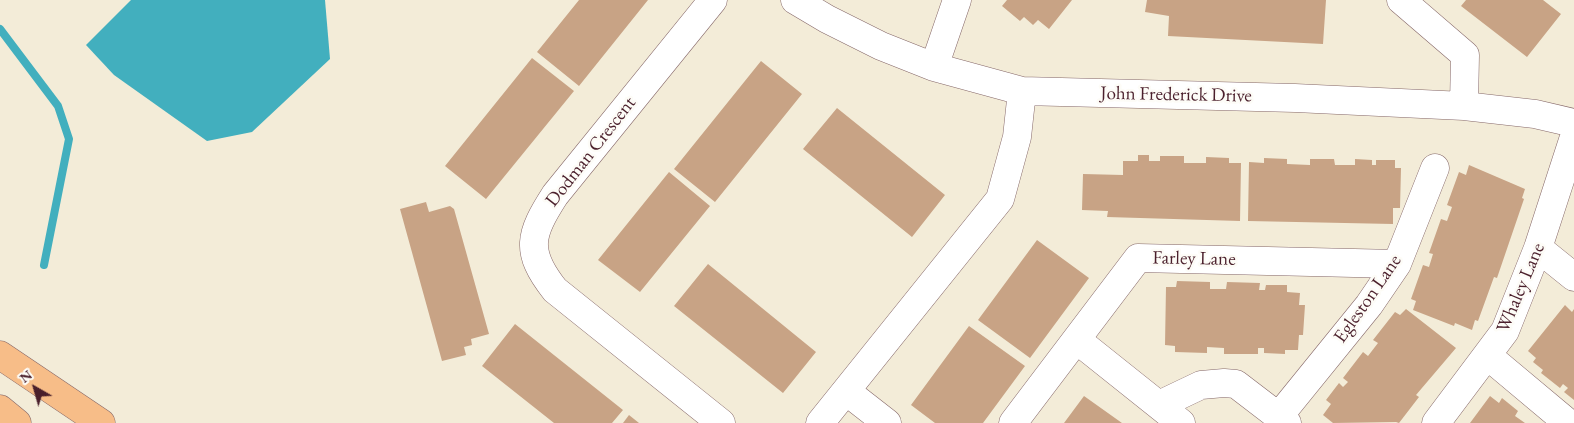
<!DOCTYPE html>
<html>
<head>
<meta charset="utf-8">
<style>
	body { margin:0 }
	#map { position:relative; width:1574px; height:423px; overflow:hidden; background:#f3ecd8; font-family:"EB Garamond",serif }
	canvas { display:block }
	.north { position:absolute; left:10px; top:363px; width:50px; height:50px; -webkit-text-stroke:4px #fdfcf7; paint-order:stroke; rotate:322deg; font-size:14px; font-weight:700; line-height:20px; text-align:center; color:#4a1f2b }
	.north::after { content:''; display:block; margin:auto; width:18px; height:22px; background:#4a1f2b; clip-path:polygon(50% 0,100% 100%,50% 72%,0 100%) }
</style>
</head>
<body>
<div id="map">
<canvas width="1574" height="423"></canvas>
<div class="north">N</div>
</div>
<script>
const c = document.querySelector('canvas').getContext('2d');
c.lineJoin = 'round';
function fillPath(path, color) {
  c.fillStyle = color;
  c.fill(path, 'evenodd');
}
function trace(path, color, width, dash) {
  c.strokeStyle = color;
  c.lineWidth = width;
  c.lineCap = dash ? 'butt' : 'round';
  c.setLineDash(dash || []);
  c.stroke(path);
}
function drawText(font, color, halo, rows, align = 'center') {
  c.font = font + ' "EB Garamond",serif';
  c.lineWidth = 5;
  c.setLineDash([]);
  c.textBaseline = 'middle';
  c.strokeStyle = halo;
  c.fillStyle = color;
  for (const [text, x, y, turn = 0] of rows) {
    c.save();
    c.translate(x, y);
    c.rotate((+turn || 0) * Math.PI / 180);
    c.textAlign = isNaN(turn) ? turn : align;
    if (halo) c.strokeText(text, 0, 0);
    c.fillText(text, 0, 0);
    c.restore();
  }
}
fillPath(new Path2D(`
	M 131,0 L 325,0 L 330,59 L 252,132 L 207,141 L 114,75 L 86,45 Z`), '#42afbe');
trace(new Path2D(`
	M 0,29 L 58,106 L 69,139 L 44,265`), '#42afbe', 8);
fillPath(new Path2D(`
	M 579,0 L 648,0 L 579,86 L 537,52 Z
	M 1007,0 L 1072,0 L 1049,29 L 1038,20 L 1033,25 L 1024,17 L 1020,21 L 1002,6 Z
	M 1147,0 L 1326,0 L 1323,44 L 1168,36 L 1169,16 L 1145,12 Z
	M 1466,0 L 1543,0 L 1561,14 L 1527,57 L 1461,6 Z
	M 532,58 L 574,91 L 486,199 L 445,166 Z
	M 761,61 L 802,94 L 715,202 L 674,169 Z
	M 837,108 L 945,195 L 912,237 L 803,149 Z
	M 1138,155 L 1149,155 L 1149,161 L 1160,161 L 1160,156 L 1184,156 L 1184,163 L 1206,163 L 1206,157 L 1229,158 L 1229,163 L 1241,163 L 1240,221 L 1107,217 L 1108,211 L 1082,210 L 1083,174 L 1123,175 L 1123,161 L 1138,161 Z
	M 1264,158 L 1287,159 L 1287,164 L 1310,165 L 1310,159 L 1334,159 L 1335,165 L 1355,165 L 1355,159 L 1372,160 L 1372,165 L 1376,165 L 1376,160 L 1395,160 L 1395,168 L 1401,168 L 1400,208 L 1393,208 L 1393,224 L 1248,221 L 1249,162 L 1264,163 Z
	M 1469,165 L 1525,189 L 1522,198 L 1524,199 L 1497,278 L 1494,277 L 1478,321 L 1475,320 L 1472,330 L 1455,323 L 1454,326 L 1413,310 L 1416,301 L 1411,299 L 1423,265 L 1429,267 L 1433,254 L 1429,253 L 1441,219 L 1447,221 L 1452,207 L 1447,205 L 1459,172 L 1466,175 Z
	M 669,172 L 710,206 L 640,292 L 598,260 Z
	M 426,202 L 429,212 L 450,206 L 454,209 L 489,334 L 471,339 L 472,345 L 464,347 L 466,355 L 442,361 L 400,209 Z
	M 1037,240 L 1089,278 L 1030,358 L 978,320 Z
	M 708,264 L 816,352 L 783,393 L 674,306 Z
	M 1177,281 L 1210,282 L 1210,289 L 1226,289 L 1227,282 L 1260,283 L 1259,290 L 1265,290 L 1266,285 L 1287,285 L 1287,292 L 1300,293 L 1299,305 L 1305,305 L 1303,335 L 1299,335 L 1298,350 L 1285,350 L 1285,354 L 1264,353 L 1264,348 L 1258,348 L 1258,354 L 1224,354 L 1224,348 L 1207,347 L 1207,353 L 1175,352 L 1175,346 L 1165,345 L 1166,287 L 1176,287 Z
	M 1565,305 L 1572,312 L 1574,309 L 1574,400 L 1564,392 L 1568,388 L 1563,384 L 1560,388 L 1541,373 L 1543,370 L 1533,362 L 1536,358 L 1528,351 Z
	M 1406,309 L 1456,348 L 1416,395 L 1419,397 L 1399,423 L 1396,422 L 1333,423 L 1323,415 L 1331,404 L 1326,400 L 1339,383 L 1343,387 L 1348,382 L 1343,378 L 1363,352 L 1368,356 L 1378,343 L 1373,340 L 1395,312 L 1400,315 Z
	M 515,324 L 623,410 L 612,423 L 554,423 L 482,366 Z
	M 969,326 L 1025,366 L 983,423 L 935,423 L 911,405 Z
	M 1084,396 L 1122,423 L 1064,423 Z
	M 1490,396 L 1499,403 L 1502,398 L 1518,411 L 1515,416 L 1525,423 L 1470,423 Z
	M 629,415 L 639,423 L 623,423 Z`), '#c8a385');
const minor = new Path2D(`
	M 713,0 L 555,195 C 530,234 524,251 555,290 L 721,423
	M 795,0 L 827,19 L 881,46 L 934,67 L 1022,91 L 1295,98 L 1464,106 L 1535,114 L 1574,123
	M 1401,0 L 1465,55 L 1464,106
	M 934,67 L 957,0
	M 1538,248 L 1574,277
	M 1077,340 L 1181,423
	M 1488,356 L 1568,423
	M 846,391 L 887,423
	M 1159,405 L 1201,385 L 1224,383 L 1236,384 L 1287,423
	M 1279,416 L 1369,305 L 1397,264 L 1435,168
	M 820,423 L 1000,199 L 1017,137 L 1022,91
	M 1013,423 L 1138,258 L 1397,264
	M 1436,423 L 1505,331 L 1538,248 L 1574,137`);
const highway = new Path2D(`
	M 0,355 L 101,423
	M 0,409 L 17,423`);
trace(minor, '#856768', 29);
trace(highway, '#856768', 29);
trace(minor, '#fff', 28);
trace(highway, '#f7bd88', 28);
drawText('19px', '#4a1f2b', '#fdfcf7', [
	["John Frederick Drive",1176,95,1],
	["Dodman Crescent",591,152,-52],
	["Farley Lane",1194,259,1],
	["Whaley Lane",1521,288,-67],
	["Egleston Lane",1368,299,-55]
]);
</script>
</body>
</html>
